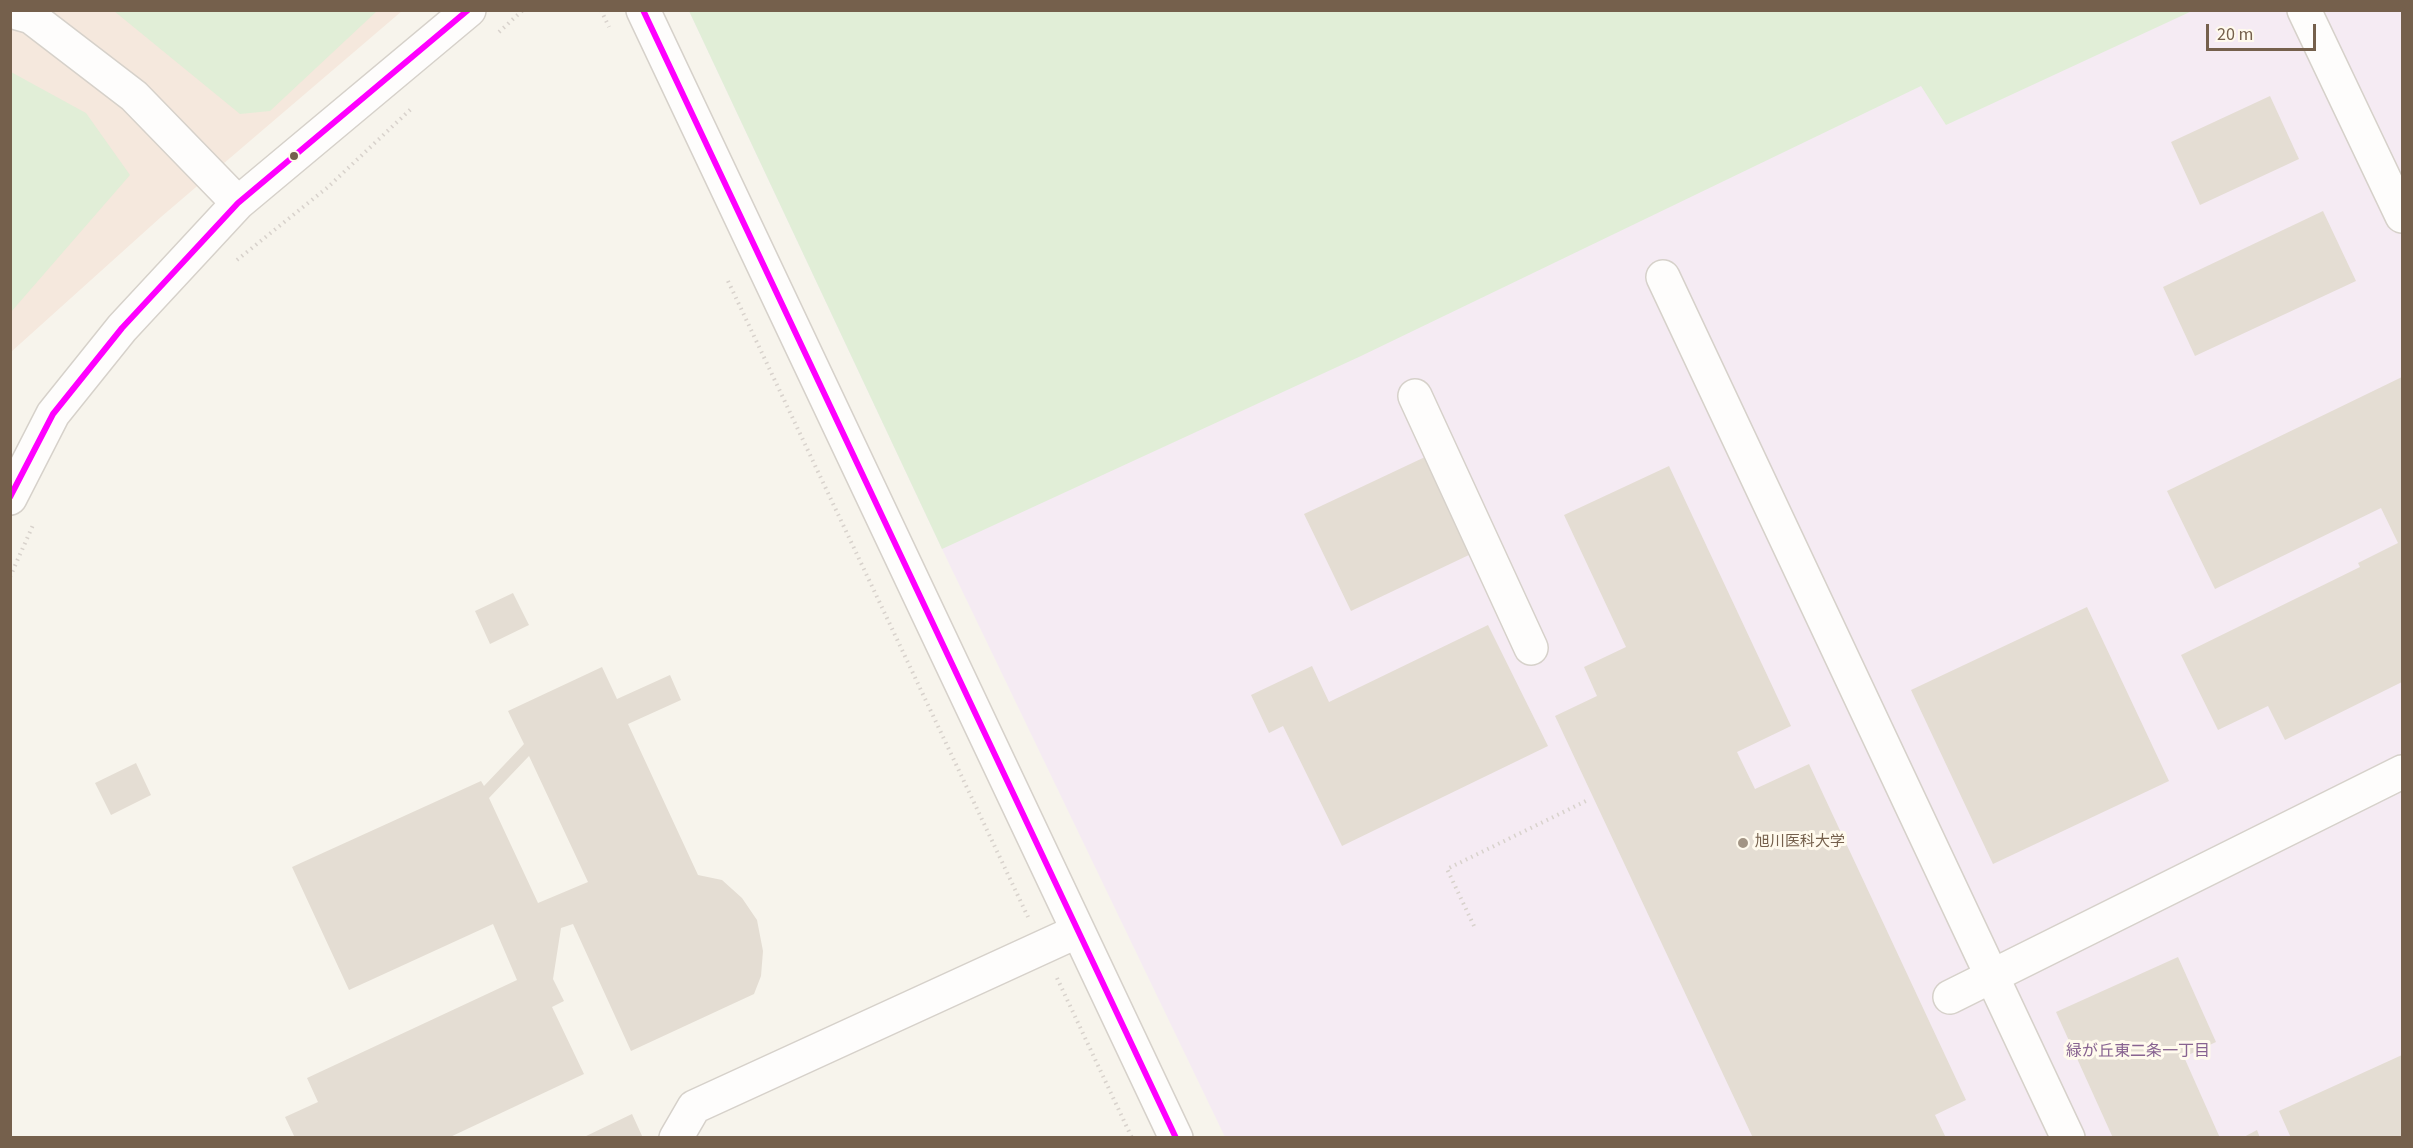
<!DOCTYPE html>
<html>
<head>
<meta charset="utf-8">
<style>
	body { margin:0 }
	#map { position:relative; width:2413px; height:1148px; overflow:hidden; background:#f7f4ec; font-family:"Source Sans 3",sans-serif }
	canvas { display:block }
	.frame { position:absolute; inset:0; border:12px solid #75604c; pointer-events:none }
	.scale { position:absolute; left:2206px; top:24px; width:110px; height:27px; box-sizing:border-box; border:3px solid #75604c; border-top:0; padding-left:8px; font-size:18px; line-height:21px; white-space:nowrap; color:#75604c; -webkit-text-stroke:4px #fffaed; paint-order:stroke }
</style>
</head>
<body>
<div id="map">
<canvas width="2413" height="1148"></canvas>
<div class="frame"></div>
<div class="scale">20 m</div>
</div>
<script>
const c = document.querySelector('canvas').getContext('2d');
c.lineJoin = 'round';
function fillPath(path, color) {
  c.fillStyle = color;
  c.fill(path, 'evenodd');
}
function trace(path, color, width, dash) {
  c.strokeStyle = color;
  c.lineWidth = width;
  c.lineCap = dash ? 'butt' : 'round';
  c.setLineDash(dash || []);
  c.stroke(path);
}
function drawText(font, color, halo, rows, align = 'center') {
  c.font = font + ' "Source Sans 3","Noto Sans JP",sans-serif';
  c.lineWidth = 6;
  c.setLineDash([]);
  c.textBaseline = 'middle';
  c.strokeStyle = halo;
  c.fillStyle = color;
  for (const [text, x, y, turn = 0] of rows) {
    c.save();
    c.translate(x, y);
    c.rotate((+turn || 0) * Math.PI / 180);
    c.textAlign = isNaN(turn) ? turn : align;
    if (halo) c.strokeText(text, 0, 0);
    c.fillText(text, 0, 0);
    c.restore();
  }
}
fillPath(new Path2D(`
	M 11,11 L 402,11 L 161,217 L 11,352 Z`), '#f5e8dd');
fillPath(new Path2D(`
	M 689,11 L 2402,11 L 2402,1137 L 1225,1137 L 942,549 Z`), '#f5ebf3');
fillPath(new Path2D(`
	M 114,11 L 377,11 L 270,111 L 240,114 Z
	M 689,11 L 2192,11 L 1946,125 L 1921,86 L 1361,356 L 942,549 Z
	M 11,72 L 86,113 L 130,175 L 11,312 Z`), '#e1eed7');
fillPath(new Path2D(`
	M 2270,96 L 2299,159 L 2200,205 L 2171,142 Z
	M 2323,211 L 2356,281 L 2195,356 L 2163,287 Z
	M 2402,377 L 2402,682 L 2285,740 L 2268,706 L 2218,730 L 2181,655 L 2360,567 L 2358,563 L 2398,543 L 2381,508 L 2215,589 L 2167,491 Z
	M 1425,457 L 1471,554 L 1351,611 L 1304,514 Z
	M 1669,466 L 1791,726 L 1737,752 L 1755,789 L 1809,764 L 1966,1100 L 1935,1115 L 1946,1138 L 1753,1138 L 1555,716 L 1597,696 L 1584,667 L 1626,647 L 1564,515 Z
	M 513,593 L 529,625 L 490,644 L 475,611 Z
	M 2087,607 L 2169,781 L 1993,864 L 1911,690 Z
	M 1488,625 L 1548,746 L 1342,846 L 1283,726 L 1269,733 L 1251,695 L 1312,666 L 1329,702 Z
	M 602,667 L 617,699 L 670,675 L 681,700 L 628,724 L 698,875 L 722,880 L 742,898 L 757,920 L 763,951 L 761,976 L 754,994 L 631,1051 L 573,924 L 561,928 L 553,979 L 564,1001 L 552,1007 L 584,1074 L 448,1138 L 295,1138 L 285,1117 L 318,1102 L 307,1078 L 517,980 L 493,924 L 349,990 L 292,867 L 481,781 L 484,786 L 524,744 L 508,711 ZM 529,756 L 588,882 L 538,903 L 489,798 Z
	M 136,763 L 151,795 L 111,815 L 95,783 Z
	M 2178,957 L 2216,1042 L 2184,1057 L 2220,1138 L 2113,1138 L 2056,1012 Z
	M 2402,1055 L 2402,1136 L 2291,1138 L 2279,1111 Z
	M 632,1114 L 643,1138 L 582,1138 Z
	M 2257,1130 L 2260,1138 L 2242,1138 Z`), '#e4ddd3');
const minor = new Path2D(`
	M 643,10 L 1176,1138
	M 2304,10 L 2402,216
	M 10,11 L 31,17 L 134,96 L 238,203
	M 1663,277 L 2068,1138
	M 1415,396 L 1531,648
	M 10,498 L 53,414 L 122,328 L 238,203 L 469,10
	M 1950,997 L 2402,772
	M 676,1138 L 694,1107 L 1078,931`);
trace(minor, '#d6d1ca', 36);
trace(new Path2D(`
	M 601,10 L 609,27
	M 499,32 L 523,10
	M 237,260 L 328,187 L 412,108
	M 728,281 L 1028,917
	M 10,577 L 33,525
	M 1474,926 L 1447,869 L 1588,800
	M 1057,978 L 1132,1138`), '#d8d2cc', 4, [1.5, 4.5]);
trace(minor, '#fefdfc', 33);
trace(new Path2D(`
	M 643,10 L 1176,1138
	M 10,497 L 53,414 L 122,328 L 238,203 L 468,10`), '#f0f', 6);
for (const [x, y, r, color] of [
	[294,156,5,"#75604c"],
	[1743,843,6,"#a29484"]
]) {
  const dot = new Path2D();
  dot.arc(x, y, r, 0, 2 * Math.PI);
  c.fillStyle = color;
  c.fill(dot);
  trace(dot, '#fffaed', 2);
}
drawText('15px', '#75604c', '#fffaed', [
	["旭川医科大学",1755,843]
], 'left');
drawText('16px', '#886391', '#fffaed', [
	["緑が丘東二条一丁目",2138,1052]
]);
</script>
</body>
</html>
